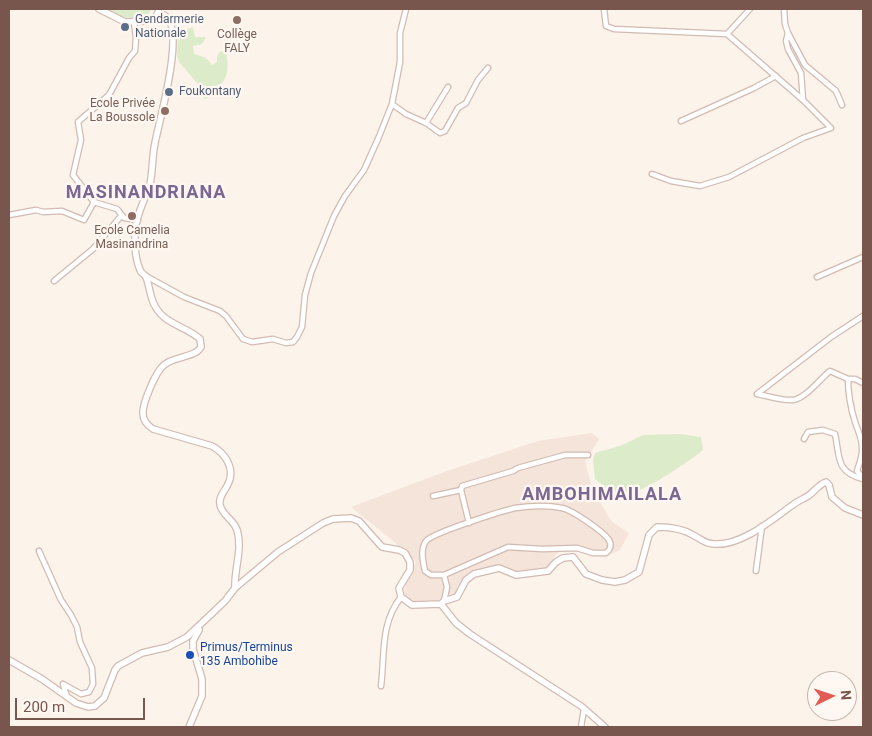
<!DOCTYPE html>
<html>
<head>
<meta charset="utf-8">
<style>
	body { margin:0 }
	#map { position:relative; width:872px; height:736px; overflow:hidden; background:#fcf3eb; font-family:Roboto,sans-serif }
	canvas { display:block }
	.frame { position:absolute; inset:0; border:10px solid #78564d; pointer-events:none }
	.north { position:absolute; left:807px; top:671px; width:50px; height:50px; box-sizing:border-box; background:#fff7f2; border:1px solid #c9b7b0; border-radius:50%; rotate:86deg; font-size:14px; font-weight:700; line-height:20px; text-align:center; color:#78564d }
	.north::after { content:''; display:block; margin:auto; width:18px; height:22px; background:#e35c53; clip-path:polygon(50% 0,100% 100%,50% 72%,0 100%) }
	.scale { position:absolute; left:15px; top:698px; width:130px; height:22px; box-sizing:border-box; border:2px solid #78564d; border-top:0; padding-left:6px; font-size:15px; line-height:18px; white-space:nowrap; color:#78564d; -webkit-text-stroke:4px #fff7f2; paint-order:stroke }
</style>
</head>
<body>
<div id="map">
<canvas width="872" height="736"></canvas>
<div class="frame"></div>
<div class="north">N</div>
<div class="scale">200 m</div>
</div>
<script>
const c = document.querySelector('canvas').getContext('2d');
c.lineJoin = 'round';
function fillPath(path, color) {
  c.fillStyle = color;
  c.fill(path, 'evenodd');
}
function trace(path, color, width, dash) {
  c.strokeStyle = color;
  c.lineWidth = width;
  c.lineCap = dash ? 'butt' : 'round';
  c.setLineDash(dash || []);
  c.stroke(path);
}
function drawText(font, color, halo, rows, align = 'center') {
  c.font = font + ' Roboto,sans-serif';
  c.lineWidth = 4.5;
  c.setLineDash([]);
  c.textBaseline = 'middle';
  c.strokeStyle = halo;
  c.fillStyle = color;
  for (const [text, x, y, turn = 0] of rows) {
    c.save();
    c.translate(x, y);
    c.rotate((+turn || 0) * Math.PI / 180);
    c.textAlign = isNaN(turn) ? turn : align;
    if (halo) c.strokeText(text, 0, 0);
    c.fillText(text, 0, 0);
    c.restore();
  }
}
fillPath(new Path2D(`
	M 592,433 L 599,439 L 585,462 L 593,491 L 612,522 L 629,533 L 620,550 L 603,557 L 572,550 L 558,552 L 544,571 L 526,574 L 490,571 L 473,578 L 456,602 L 439,607 L 414,603 L 404,597 L 405,586 L 416,562 L 391,539 L 351,507 L 447,471 L 538,441 Z`), '#f4e4d9');
fillPath(new Path2D(`
	M 101,9 L 152,9 L 146,17 C 129,19 117,17 101,9 Z
	M 193,27 L 195,37 L 206,37 L 202,44 L 193,46 L 194,54 L 206,58 L 212,65 L 217,62 L 217,56 L 221,51 L 226,53 C 228,62 229,74 223,82 C 220,85 216,86 213,90 C 210,94 210,97 205,99 L 202,96 L 203,90 L 179,62 L 177,55 L 178,33 Z
	M 680,434 L 701,437 L 703,450 C 690,461 641,494 626,494 C 613,494 605,487 595,479 L 593,460 L 595,453 L 620,446 L 643,435 Z`), '#dcebc9');
const minor = new Path2D(`
	M 604,9 L 606,26 L 614,29 L 727,34
	M 784,9 L 785,24 L 788,33 L 786,41 L 788,49 L 801,73 L 803,100
	M 155,17 L 159,9
	M 788,33 L 805,65 L 836,91 L 842,105
	M 392,104 L 406,114 L 426,123 L 448,87
	M 681,121 L 754,88 L 776,76
	M 426,123 L 440,133 L 445,131 L 458,108 L 466,103 L 478,80 L 488,68
	M 652,174 L 671,181 L 700,186 L 729,177 L 803,138 L 831,128 L 803,100 L 727,34 L 750,9
	M 94,202 L 73,175 L 81,140 L 78,122 L 109,95 L 129,58 L 135,51 L 136,37 L 134,22
	M 9,215 L 36,210 L 43,212 L 62,211 L 84,220 L 94,202 L 117,209 L 124,218 L 138,220
	M 146,276 L 184,297 L 220,311 L 226,316 L 243,339 L 252,342 L 273,339 L 286,343 L 293,342 L 297,337 L 302,327 L 305,295 L 311,273 L 334,216 L 345,196 L 364,170 L 378,139 L 392,104 L 400,62 L 400,33 L 406,9
	M 817,277 L 863,257
	M 54,281 L 93,249 L 121,216
	M 848,379 L 855,379 L 863,383
	M 757,394 C 768,396 782,401 793,400 C 805,399 820,379 830,371 L 848,379 C 848,392 851,409 855,422 C 858,431 862,438 862,448 C 863,455 859,464 857,471 L 863,478
	M 757,394 L 831,337 L 863,316
	M 804,439 L 808,432 L 823,430 L 835,434 C 840,456 835,472 863,479
	M 461,490 L 462,486 L 513,471 L 518,468 L 565,455 L 588,455
	M 433,496 L 461,490 L 469,523
	M 39,551 L 61,600 L 71,615 L 77,627 L 80,642 L 92,668 L 93,684 L 89,692 L 81,694 L 63,684 L 67,697
	M 756,571 L 762,526
	M 444,575 L 508,547 L 542,549 L 577,548 L 593,553 L 606,553 C 610,550 612,545 609,540 C 603,531 572,510 562,508 C 548,505 529,506 515,508 C 502,511 432,533 426,541 C 420,549 423,562 425,571 L 431,575 L 444,575 L 447,587 L 444,601
	M 381,686 C 385,653 380,624 401,597
	M 581,727 L 584,709`);
const tertiary = new Path2D(`
	M 99,9 L 125,22 L 145,21 L 164,15 C 187,26 159,121 155,143 C 152,156 153,170 150,184 C 145,200 135,217 135,235 C 134,246 136,262 141,272 C 143,274 145,275 146,277 C 150,287 150,298 155,306 C 165,325 186,326 200,339 L 201,347 C 195,358 174,356 164,365 C 156,371 142,404 143,414 C 143,421 147,425 153,429 L 212,446 C 225,453 236,469 228,484 C 225,491 218,497 220,505 C 222,515 234,520 237,530 C 243,549 234,569 235,588
	M 441,604 L 456,623 L 470,634 L 581,706 L 605,727
	M 9,660 L 42,679 L 76,703 L 88,707 L 95,706 L 104,698 L 115,670 L 118,666 L 142,653 L 168,647 L 187,637 L 225,601 L 235,588 L 278,552 L 323,523 L 333,519 L 351,518 L 359,521 L 382,547 L 399,550 L 405,553 L 410,562 L 410,570 L 399,588 L 401,597 L 412,605 L 441,604 L 444,601 L 457,597 L 466,580 L 474,574 L 499,568 L 516,575 L 548,571 L 556,562 L 563,558 L 573,557 L 586,574 L 602,580 L 615,582 L 625,580 L 639,572 L 649,535 L 657,527 C 670,527 682,528 693,535 C 701,539 705,544 714,544 C 742,546 773,519 794,504 C 798,501 803,499 808,496 C 814,492 818,485 826,482 L 829,485 L 832,497 L 845,508 L 863,515
	M 189,727 L 202,696 L 202,679 L 193,649 L 193,641 L 199,630`);
trace(minor, '#d2bbb2', 7);
trace(tertiary, '#d2bbb2', 8);
trace(minor, '#fff', 4.5);
trace(tertiary, '#fff', 5.5);
for (const [x, y, r, color] of [
	[237,20,5,"#8d6e63"],
	[125,27,5,"#5c6f8a"],
	[169,92,5,"#5c6f8a"],
	[165,111,5,"#8d6e63"],
	[132,216,5,"#8d6e63"],
	[190,655,5,"#1a4fb4"]
]) {
  const dot = new Path2D();
  dot.arc(x, y, r, 0, 2 * Math.PI);
  c.fillStyle = color;
  c.fill(dot);
  trace(dot, '#fff7f2', 2);
}
drawText('12px', '#4e5e75', '#fff7f2', [
	["Gendarmerie",135,20],
	["Nationale",135,34],
	["Foukontany",179,92]
], 'left');
drawText('12px', '#785e54', '#fff7f2', [
	["Collège",237,35],
	["FALY",237,49],
	["Ecole Privée",155,104,"right"],
	["La Boussole",155,118,"right"],
	["Ecole Camelia",132,231],
	["Masinandrina",132,245]
]);
drawText('12px', '#164399', '#fff7f2', [
	["Primus/Terminus",200,648],
	["135 Ambohibe",200,662]
], 'left');
c.letterSpacing = '1px';
drawText('bold 18px', '#7c6693', '#fff7f2', [
	["MASINANDRIANA",146,193],
	["AMBOHIMAILALA",602,495]
]);
c.letterSpacing = '0px';
</script>
</body>
</html>
